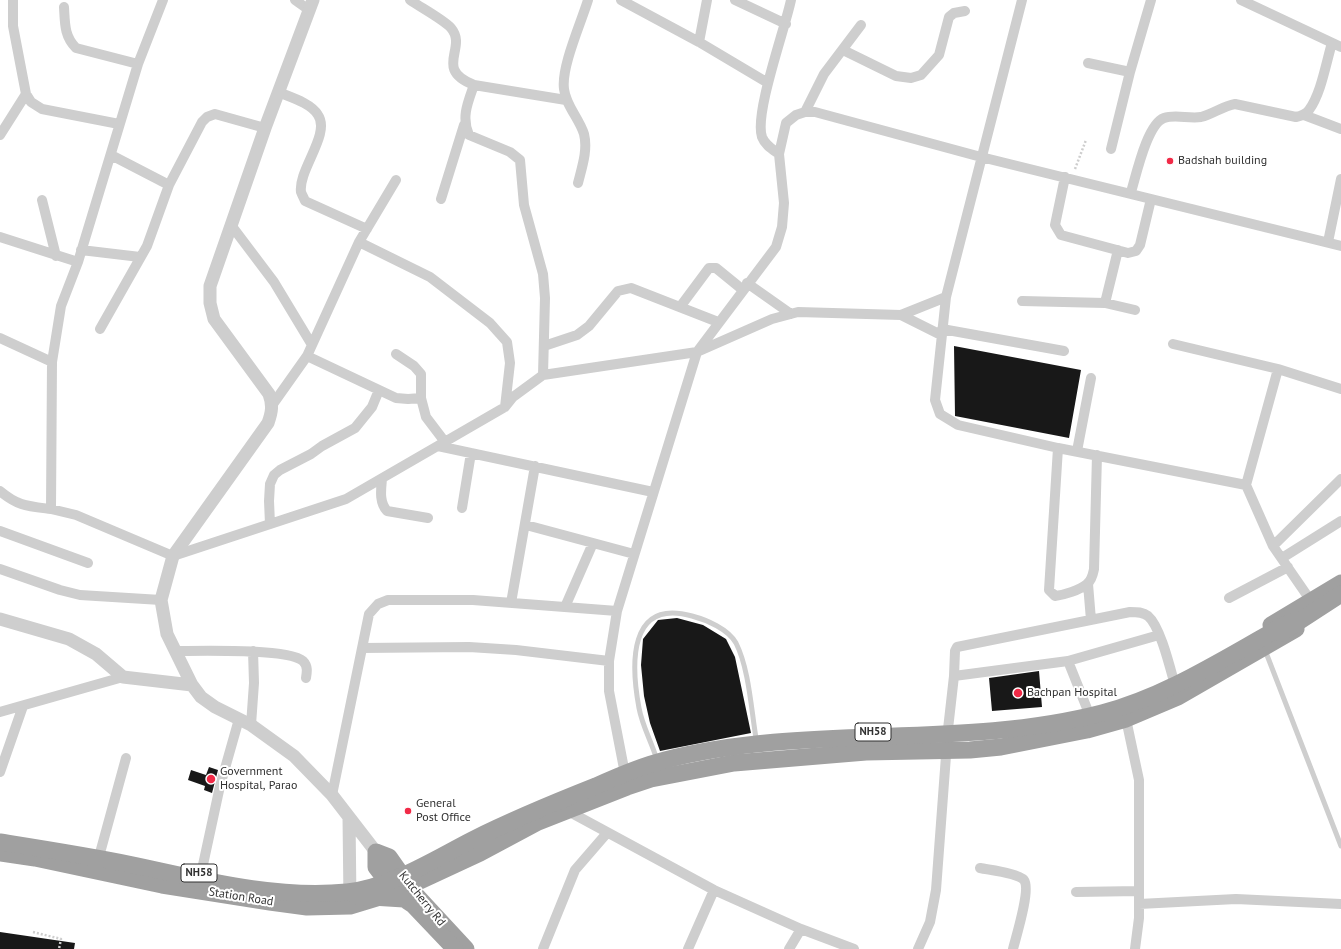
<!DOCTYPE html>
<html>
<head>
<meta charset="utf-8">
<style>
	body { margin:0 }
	canvas { display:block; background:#fff }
</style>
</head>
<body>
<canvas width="1341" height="949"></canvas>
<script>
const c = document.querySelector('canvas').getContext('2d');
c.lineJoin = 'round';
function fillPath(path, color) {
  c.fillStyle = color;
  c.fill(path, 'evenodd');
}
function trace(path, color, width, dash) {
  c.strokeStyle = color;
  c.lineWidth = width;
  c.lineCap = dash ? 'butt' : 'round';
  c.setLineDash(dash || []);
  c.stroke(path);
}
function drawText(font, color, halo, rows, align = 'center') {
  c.font = font + ' "PT Sans",sans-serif';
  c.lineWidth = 4;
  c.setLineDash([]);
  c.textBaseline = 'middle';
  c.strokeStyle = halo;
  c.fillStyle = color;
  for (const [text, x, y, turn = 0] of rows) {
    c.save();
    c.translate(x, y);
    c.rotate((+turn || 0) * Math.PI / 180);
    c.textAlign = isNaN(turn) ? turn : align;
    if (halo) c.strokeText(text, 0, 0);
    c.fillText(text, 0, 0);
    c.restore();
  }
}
fillPath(new Path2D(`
	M 954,346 L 1081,370 L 1069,438 L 955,416 Z
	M 677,618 L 703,625 L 726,639 L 735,657 L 751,733 L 660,751 L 650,723 L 644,696 L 641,665 L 643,639 L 658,620 Z
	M 1039,671 L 1042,707 L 992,711 L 989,678 Z
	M 209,767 L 218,770 L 212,793 L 204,790 L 205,786 L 188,780 L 191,770 L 206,775 Z
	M 0,932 L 75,943 L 74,949 L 0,949 Z`), '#181818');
trace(new Path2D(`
	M 1075,169 L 1086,140
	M 33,932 L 61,939 L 59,949`), '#cecece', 2.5, [2, 2]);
trace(new Path2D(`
	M 1265,650 L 1341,846
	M 656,757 C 651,741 642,725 639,708 C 631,665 628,598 692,616 C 707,620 728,629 736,643 C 749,669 751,708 756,738`), '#cecece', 5);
trace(new Path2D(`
	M 13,0 L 13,26 L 26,94 L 31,102 L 42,109 L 119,124
	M 163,0 L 138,64 L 78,262 L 61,306 L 52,362 L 51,509 L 76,515 L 173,556 L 346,499 L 505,407 L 513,397 L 543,375 L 697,352 L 776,247 L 782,227 L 784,203 L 779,154 L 786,123 L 796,115 L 805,112 L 815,112 L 981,157 L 1341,246
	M 295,0 L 309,10
	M 410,0 C 420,7 444,20 451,28 C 468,48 433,69 474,85 L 566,100
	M 621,0 L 699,42 L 768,83
	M 735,0 L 786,24
	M 1022,0 L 946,297 L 935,400 L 940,414 L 958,425 L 1058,448 L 1246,485 L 1273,546 L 1313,604
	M 1241,0 L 1341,47
	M 64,7 C 65,23 64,36 76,48 L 138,64
	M 699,42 L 707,0
	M 843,50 L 896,76 L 911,78 L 921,75 L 939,55 L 949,17 L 954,13 L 965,11
	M 1088,63 L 1130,72
	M 474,85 C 468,102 461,117 469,135 L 510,152 L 520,160 L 524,205 L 543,274 L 545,298 L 543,375
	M 278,92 C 290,97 311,103 318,115 C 331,134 298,170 301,192 C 302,195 304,198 305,201 L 367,229
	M 805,112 L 824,74 L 861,25
	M 1304,115 L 1341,129
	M 0,135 L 26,94
	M 1111,149 L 1130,72 L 1151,0
	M 779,154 C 772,149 765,145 762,137 C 754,114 785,29 791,0
	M 111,155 L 169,185
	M 1065,177 L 1055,225 L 1061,235 L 1128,253 L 1136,251 L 1140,245 L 1151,199
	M 578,183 C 582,167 588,150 584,134 C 579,118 566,106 564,89 C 561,67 581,23 588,0
	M 1131,192 C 1136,176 1147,124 1164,118 C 1175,114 1189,119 1201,117 C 1213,114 1223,106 1235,104 L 1296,117 C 1301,116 1306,114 1309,110 C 1321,94 1326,63 1332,43
	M 441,199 L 464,125
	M 42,200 L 56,256
	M 231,225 L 274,282 L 312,345
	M 0,237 L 78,262
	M 359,242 L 430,277 L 490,323 L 507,342 L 510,363 L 505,407
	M 1328,242 L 1341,179
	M 81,250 L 140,257
	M 747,283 L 791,314
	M 1022,301 L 1105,303 L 1135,310
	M 1105,303 L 1118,250
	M 680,307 L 709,268 L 716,268 L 743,290
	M 901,315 L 941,335
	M 100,329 L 147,246 L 169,185 L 202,122 L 207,117 L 215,114 L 265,128
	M 942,329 L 1064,351
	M 0,338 L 52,362
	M 1173,344 L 1278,369 L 1341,389
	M 544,346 L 577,335 L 589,326 L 618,291 L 631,288 L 718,322
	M 396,354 L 414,366 L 421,374 L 421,398 L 426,417 L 445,442
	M 307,356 L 396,398 L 408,399 L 421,398
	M 273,404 L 307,356 L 359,242 L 396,180
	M 438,446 L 653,492
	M 1058,448 L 1049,590 L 1055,596 C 1064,595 1080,590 1087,584 C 1092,580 1093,574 1094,569 L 1097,455
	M 1077,451 L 1091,378
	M 382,479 C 381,490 379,502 387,511 L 428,518
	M 1246,485 L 1278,369
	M 0,491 C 18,506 27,506 51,509
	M 462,508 L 471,453
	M 270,524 L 269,501 L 270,484 L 274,475 L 280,470 L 311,454 L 322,446 L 355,428 L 372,407 L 379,390
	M 526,525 L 634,554
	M 0,531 L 88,563
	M 1273,546 L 1341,479
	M 1282,558 L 1341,521
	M 0,569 L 60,590 L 80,595 L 161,600
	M 1088,584 L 1091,620
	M 1229,598 L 1288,567
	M 511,603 L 535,466
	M 565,607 L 593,543
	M 362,648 L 469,647 L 516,650 L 609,661
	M 175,651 C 198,651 288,648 303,661 C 308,666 307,672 306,678
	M 1068,661 L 1088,711
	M 954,676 L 1068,661 L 1159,635
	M 0,712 L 123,677
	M 1126,719 L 1139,780 L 1139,918 L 1135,949
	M 251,725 L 254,683 L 253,651
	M 0,772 L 23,706
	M 626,779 L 609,691 L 609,661 L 617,611 L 697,352 L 772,319 L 798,312 L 901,315 L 946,297
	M 332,795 L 369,614 L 378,604 L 388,600 L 473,600 L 617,611
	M 568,811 L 714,890 L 801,929 L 854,949
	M 100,853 L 126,758
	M 980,868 C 989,870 1018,873 1024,880 C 1031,889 1016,937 1013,949
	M 201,874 L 220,786 L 239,719
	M 1076,892 L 1139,891
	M 1139,904 L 1236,899 L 1341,904
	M 543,949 L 575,870 L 607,833
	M 688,949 L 714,890
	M 789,949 L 801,929
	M 918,949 L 930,922 L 936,890 L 948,729 L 954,676 L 955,651 L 957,647 L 1130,612 C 1137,612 1143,612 1148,616 C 1161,627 1171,672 1176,689`), '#cecece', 10);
trace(new Path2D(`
	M 313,0 L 265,128 L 210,286 L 210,303 L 214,319 L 269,394 C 273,405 272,412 268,423 L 173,556 L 161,600 L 167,634 L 192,685 L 201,697 L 215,707 L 251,725 L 294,756 L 332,795 L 376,852
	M 0,619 L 69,639 L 96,654 L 123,677 L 192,685
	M 349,817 L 350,901`), '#cecece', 13);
trace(new Path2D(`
	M 1271,625 L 1341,583
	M 0,853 L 35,858 L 162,885 L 270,902 L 307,907 L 350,906 L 396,892 L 480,853 L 538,822 L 627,787 L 651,779 L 734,763 L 866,752 L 970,750 L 1001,747 L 1087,730 L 1126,719 L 1178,697 L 1296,629
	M 396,893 L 376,867 L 376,852 L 389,857 L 415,894 L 466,949`), '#a0a0a0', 17);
trace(new Path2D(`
	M 1281,633 L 1341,594
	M 0,842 C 44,849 89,856 133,865 C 203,880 275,899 347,892 C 391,887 433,860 472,840 C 512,820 553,803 596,786 C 618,776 641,766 665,760 C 808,723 959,750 1102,713 C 1170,695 1229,655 1290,622
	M 356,896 L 404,899 L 413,905 L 455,949`), '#a0a0a0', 17);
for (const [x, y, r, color] of [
	[1170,161,4,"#f12a47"],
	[1018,693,5,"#f12a47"],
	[211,779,5,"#f12a47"],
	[408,811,4,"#f12a47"]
]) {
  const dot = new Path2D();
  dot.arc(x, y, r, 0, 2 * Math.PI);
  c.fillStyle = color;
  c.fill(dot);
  trace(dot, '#fff', 1.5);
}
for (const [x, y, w] of [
	[873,732,36],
	[199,873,36]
]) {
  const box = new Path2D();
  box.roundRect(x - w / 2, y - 9, w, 18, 3);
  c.fillStyle = '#fff';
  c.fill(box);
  trace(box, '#313131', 1);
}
drawText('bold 11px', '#313131', null, [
	["NH58",873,732],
	["NH58",199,873]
]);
drawText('12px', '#313131', '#fff', [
	["Badshah building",1178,161],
	["Bachpan Hospital",1027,693],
	["Government",220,772],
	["Hospital, Parao",220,786],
	["General",416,804],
	["Post Office",416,818]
], 'left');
drawText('12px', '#313131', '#fff', [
	["Station Road",241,897,9],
	["Kutcherry Rd",422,899,51]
]);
</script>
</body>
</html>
